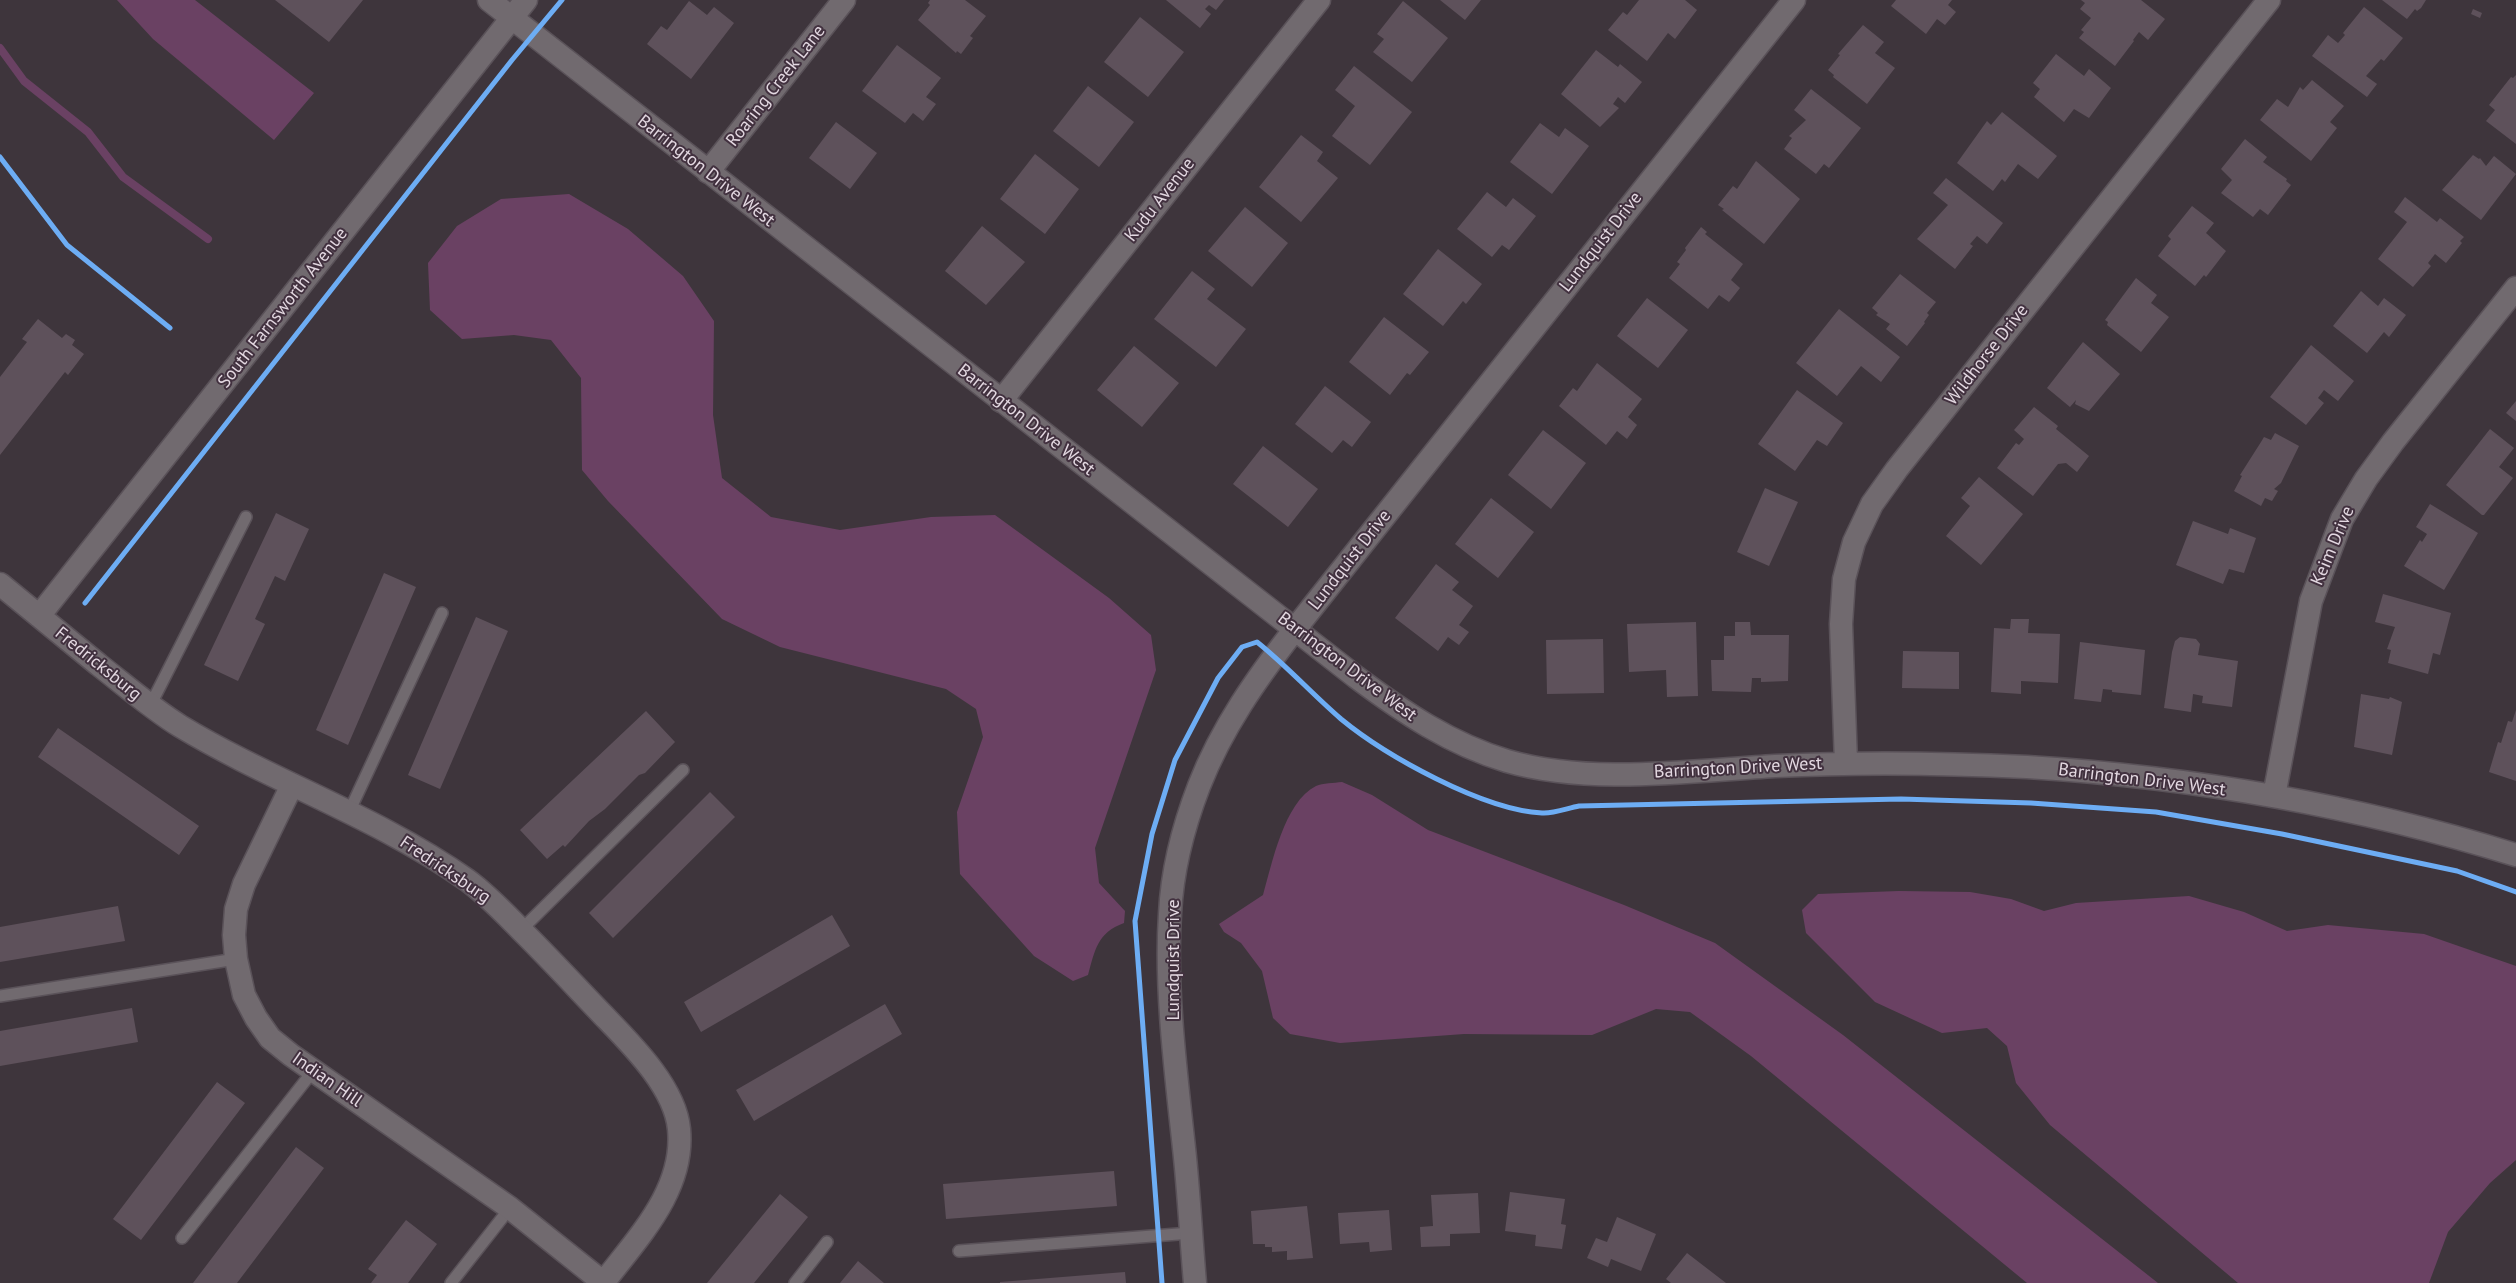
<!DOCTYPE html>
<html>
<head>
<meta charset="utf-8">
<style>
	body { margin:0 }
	canvas { display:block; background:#3e353c }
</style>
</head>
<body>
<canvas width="2516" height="1283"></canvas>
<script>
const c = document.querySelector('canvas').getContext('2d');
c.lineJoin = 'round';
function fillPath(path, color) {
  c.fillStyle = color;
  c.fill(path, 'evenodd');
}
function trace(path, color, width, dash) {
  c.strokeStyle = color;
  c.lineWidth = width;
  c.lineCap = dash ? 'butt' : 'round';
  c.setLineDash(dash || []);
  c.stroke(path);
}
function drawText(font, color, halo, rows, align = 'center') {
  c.font = font + ' "PT Sans",sans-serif';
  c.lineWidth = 4;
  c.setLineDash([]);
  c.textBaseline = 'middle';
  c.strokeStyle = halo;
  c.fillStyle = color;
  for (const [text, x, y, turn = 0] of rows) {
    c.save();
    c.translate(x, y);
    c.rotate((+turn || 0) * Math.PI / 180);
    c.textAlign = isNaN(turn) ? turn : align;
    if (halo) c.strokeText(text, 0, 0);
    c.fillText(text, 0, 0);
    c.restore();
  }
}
fillPath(new Path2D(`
	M 117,0 L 195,0 L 314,93 L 274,140 L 153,39 Z
	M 569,194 L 628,229 L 683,276 L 714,321 L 713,415 L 722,478 L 771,517 L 840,530 L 931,517 L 995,515 L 1109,598 L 1151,635 L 1156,670 L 1095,848 L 1099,883 L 1125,911 L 1124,923 C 1097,933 1095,950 1088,975 L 1073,981 L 1034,956 L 960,874 L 957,812 L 983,737 L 976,709 L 946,689 L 780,647 L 722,619 L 608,501 L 582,470 L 581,378 L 551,340 L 514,335 L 462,339 L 430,310 L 428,263 L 457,226 L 501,199 Z
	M 1342,782 L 1372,795 L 1428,830 L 1624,905 L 1715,943 L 1843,1035 L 2158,1283 L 2027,1283 L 1751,1056 L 1690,1012 L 1656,1009 L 1592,1035 L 1464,1034 L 1340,1043 L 1290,1034 L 1273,1018 L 1262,971 L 1241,943 L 1224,932 L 1219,924 L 1263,895 C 1272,864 1284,802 1316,786 C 1323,783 1334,783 1342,782 Z
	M 1899,891 L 1970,892 L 2011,899 L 2044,911 L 2076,903 L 2189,896 L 2244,912 L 2287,931 L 2328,925 L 2424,934 L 2516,966 L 2516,1160 L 2490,1183 L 2448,1232 L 2429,1283 L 2238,1283 L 2050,1125 L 2016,1083 L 2007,1046 L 1987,1028 L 1942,1033 L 1875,1002 L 1806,933 L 1802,910 L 1818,894 Z`), '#6a4163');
trace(new Path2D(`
	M 0,48 L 24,81 L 88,132 L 123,177 L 208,239`), '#6a4163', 8);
fillPath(new Path2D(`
	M 275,0 L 363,0 L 329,42 Z
	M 930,0 L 965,0 L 986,16 L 970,36 L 973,38 L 961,54 L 957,51 L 956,53 L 918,20 L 930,5 L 928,3 Z
	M 1166,0 L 1224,0 L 1216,10 L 1209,5 L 1205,9 L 1211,14 L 1200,28 Z
	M 1440,0 L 1481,0 L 1465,20 Z
	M 1639,0 L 1685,0 L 1697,10 L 1675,39 L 1668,33 L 1647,61 L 1608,30 L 1623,12 L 1627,15 Z
	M 1896,0 L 1952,0 L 1948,5 L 1956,12 L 1945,25 L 1937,19 L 1926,34 L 1891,6 Z
	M 2081,0 L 2141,0 L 2165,19 L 2148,40 L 2139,32 L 2133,40 L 2134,41 L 2115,66 L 2079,38 L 2084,32 L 2081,30 L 2091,18 L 2080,9 L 2085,3 Z
	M 2382,0 L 2426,0 L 2421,8 L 2417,11 L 2415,9 L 2407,19 Z
	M 689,1 L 707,15 L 714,7 L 734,23 L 691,79 L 647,44 L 661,26 L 667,30 Z
	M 1403,1 L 1448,38 L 1412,82 L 1373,52 L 1384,39 L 1377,34 Z
	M 2364,7 L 2403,38 L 2384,61 L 2381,59 L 2366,76 L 2377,84 L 2367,97 L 2312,56 L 2328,35 L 2338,43 L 2345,35 L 2343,33 Z
	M 2473,9 L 2482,13 L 2480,18 L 2471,14 Z
	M 1140,17 L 1184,52 L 1148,97 L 1104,62 Z
	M 1863,25 L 1884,42 L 1875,53 L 1895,68 L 1867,104 L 1833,77 L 1834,75 L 1828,70 L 1840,55 L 1838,54 Z
	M 897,45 L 941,78 L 926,97 L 936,104 L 923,121 L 913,113 L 905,123 L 862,91 Z
	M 1596,50 L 1618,67 L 1620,64 L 1642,82 L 1625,103 L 1618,97 L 1613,104 L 1619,108 L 1600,127 L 1561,94 Z
	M 2056,54 L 2084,76 L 2089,69 L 2111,88 L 2089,118 L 2074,109 L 2064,122 L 2034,97 L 2040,89 L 2033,83 Z
	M 1354,66 L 1412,112 L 1370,165 L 1332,136 L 1355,106 L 1335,90 Z
	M 2516,75 L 2516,144 L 2486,121 L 2495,110 L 2489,105 L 2511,77 L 2513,78 Z
	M 2312,80 L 2344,106 L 2330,122 L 2337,128 L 2311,161 L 2260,120 L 2277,99 L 2288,107 L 2300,87 L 2303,90 Z
	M 1088,86 L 1134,122 L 1099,167 L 1053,131 Z
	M 1811,89 L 1861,128 L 1829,168 L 1824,164 L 1816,174 L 1784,149 L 1792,138 L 1789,136 L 1806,120 L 1794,110 Z
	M 2002,112 L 2057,156 L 2038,179 L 2018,164 L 2005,182 L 2002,179 L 1993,191 L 1957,163 L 1987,121 L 1991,125 Z
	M 836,122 L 877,153 L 850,189 L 809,158 Z
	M 1540,123 L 1559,137 L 1565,128 L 1589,146 L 1552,194 L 1510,162 Z
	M 1301,135 L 1323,152 L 1317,161 L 1338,178 L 1301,222 L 1259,187 Z
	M 2245,139 L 2267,157 L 2263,162 L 2287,179 L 2286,181 L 2291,185 L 2268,215 L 2260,209 L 2253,217 L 2221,193 L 2232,180 L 2221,169 Z
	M 1035,154 L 1079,189 L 1045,234 L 1000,199 Z
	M 2473,155 L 2479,159 L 2480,158 L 2486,166 L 2494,156 L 2516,174 L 2481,220 L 2442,190 Z
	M 1756,161 L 1800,199 L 1764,244 L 1722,210 L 1724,209 L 1718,205 L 1733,186 L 1737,189 Z
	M 1946,178 L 2003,223 L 1987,244 L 1977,236 L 1970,244 L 1973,246 L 1955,269 L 1917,239 L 1948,205 L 1933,193 Z
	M 1487,192 L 1506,207 L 1513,198 L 1536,216 L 1509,250 L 1502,245 L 1492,257 L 1457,229 Z
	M 2405,197 L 2437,222 L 2440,218 L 2464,237 L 2460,241 L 2462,243 L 2446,263 L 2435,254 L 2428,263 L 2431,266 L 2413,287 L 2378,259 L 2407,222 L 2394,212 Z
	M 2192,206 L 2214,223 L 2206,233 L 2226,251 L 2206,277 L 2204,275 L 2195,286 L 2158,256 L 2171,239 L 2168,236 Z
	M 1245,207 L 1288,243 L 1252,287 L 1208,251 Z
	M 982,226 L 1025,262 L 986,305 L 945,271 Z
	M 1701,227 L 1707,232 L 1705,234 L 1743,264 L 1731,280 L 1740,288 L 1729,302 L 1719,295 L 1708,309 L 1669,278 L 1680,264 L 1677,262 L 1686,250 L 1685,248 Z
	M 1438,249 L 1482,284 L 1466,304 L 1463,301 L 1443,326 L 1403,294 Z
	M 1192,271 L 1215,289 L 1207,299 L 1246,329 L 1216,367 L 1154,319 Z
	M 1900,274 L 1936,302 L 1927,313 L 1929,315 L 1924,322 L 1925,323 L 1907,346 L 1886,329 L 1890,324 L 1876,315 L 1878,313 L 1872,308 Z
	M 2136,278 L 2157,295 L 2151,303 L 2169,317 L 2141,352 L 2107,325 L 2108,322 L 2105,320 Z
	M 2361,291 L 2378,306 L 2384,298 L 2406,315 L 2389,337 L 2384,332 L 2367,353 L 2333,326 Z
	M 1647,298 L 1688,330 L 1658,368 L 1617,336 Z
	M 1839,309 L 1900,357 L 1881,382 L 1861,366 L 1837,396 L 1796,363 Z
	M 1384,317 L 1429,352 L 1410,375 L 1407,373 L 1390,395 L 1349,362 Z
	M 38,319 L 62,338 L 66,334 L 75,340 L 72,345 L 84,354 L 68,375 L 65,372 L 0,455 L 0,377 L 27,342 L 22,339 Z
	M 2083,342 L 2120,374 L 2089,411 L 2075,404 L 2076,400 L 2070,407 L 2047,388 Z
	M 2311,345 L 2354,381 L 2338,401 L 2324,390 L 2318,398 L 2324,403 L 2306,425 L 2270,397 Z
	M 1134,346 L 1179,383 L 1142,427 L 1097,390 Z
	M 1597,363 L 1642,399 L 1628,417 L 1637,425 L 1627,439 L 1617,431 L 1606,445 L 1559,406 L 1573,388 L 1577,391 Z
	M 1325,386 L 1371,422 L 1352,447 L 1343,440 L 1332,453 L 1295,424 Z
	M 1797,390 L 1843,423 L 1827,446 L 1817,440 L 1795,471 L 1758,444 Z
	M 2516,401 L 2516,421 L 2506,413 Z
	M 2034,407 L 2058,426 L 2056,429 L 2089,456 L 2077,472 L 2066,463 L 2058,464 L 2033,496 L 1997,468 L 2016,443 L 2019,445 L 2024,439 L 2014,430 Z
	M 2490,429 L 2514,448 L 2499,467 L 2513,478 L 2484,515 L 2482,515 L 2446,485 Z
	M 1543,430 L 1586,463 L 1551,509 L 1508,475 Z
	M 2275,433 L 2299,446 L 2281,483 L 2274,489 L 2278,491 L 2272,501 L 2265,498 L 2261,506 L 2234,491 L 2242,476 L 2240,475 L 2261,442 L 2264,437 L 2271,440 Z
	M 1263,446 L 1318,489 L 1288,527 L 1233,484 Z
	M 1979,477 L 2023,514 L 1981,565 L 1946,536 L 1970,506 L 1961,498 Z
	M 1765,488 L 1798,502 L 1769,566 L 1737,552 Z
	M 1491,498 L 1534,532 L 1498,578 L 1455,544 Z
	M 2430,504 L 2478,533 L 2444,590 L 2404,566 L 2420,540 L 2422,542 L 2427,534 L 2416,527 Z
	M 276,513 L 309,529 L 285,581 L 275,576 L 255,619 L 265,624 L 238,681 L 204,665 Z
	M 2193,521 L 2228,534 L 2230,528 L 2256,538 L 2244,573 L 2229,569 L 2223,584 L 2176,565 Z
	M 1436,564 L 1459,582 L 1452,590 L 1473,606 L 1459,625 L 1469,632 L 1459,645 L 1448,637 L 1438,651 L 1395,618 Z
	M 384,573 L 416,587 L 348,745 L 316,730 Z
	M 2383,594 L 2451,613 L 2440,655 L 2433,653 L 2428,674 L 2388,663 L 2391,650 L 2387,649 L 2395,627 L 2375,622 Z
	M 476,617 L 508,631 L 440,789 L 408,775 Z
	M 2011,619 L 2029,619 L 2028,633 L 2060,634 L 2058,683 L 2021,681 L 2021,694 L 1991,692 L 1994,628 L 2010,629 Z
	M 1696,622 L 1698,696 L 1667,697 L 1666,670 L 1629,672 L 1627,624 Z
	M 1735,622 L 1750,622 L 1751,635 L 1789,635 L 1788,681 L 1761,682 L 1761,678 L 1752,678 L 1751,692 L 1712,691 L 1711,660 L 1724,660 L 1724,636 L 1735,636 Z
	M 2180,637 L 2196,639 L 2200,644 L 2198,655 L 2238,661 L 2232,707 L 2202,703 L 2203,696 L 2193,694 L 2191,712 L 2164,708 L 2172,652 L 2175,641 Z
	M 1603,639 L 1604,693 L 1547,694 L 1546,640 Z
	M 2080,642 L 2145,650 L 2141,695 L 2112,692 L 2112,690 L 2103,689 L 2101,702 L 2074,699 Z
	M 1903,651 L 1959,652 L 1959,689 L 1902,688 Z
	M 2361,694 L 2389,699 L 2390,697 L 2402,702 L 2392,755 L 2354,747 Z
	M 2516,710 L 2516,781 L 2489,772 L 2498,742 L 2501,743 L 2508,721 L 2512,722 Z
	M 646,711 L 675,742 L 645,773 L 639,775 L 605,809 L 589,821 L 565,847 L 563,845 L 547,859 L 520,830 Z
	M 58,728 L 199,826 L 179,855 L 38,757 Z
	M 710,792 L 735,817 L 613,938 L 589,913 Z
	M 118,906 L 125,941 L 0,962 L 0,927 Z
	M 832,915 L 850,946 L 701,1032 L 684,1002 Z
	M 885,1004 L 902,1034 L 754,1121 L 736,1090 Z
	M 132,1008 L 138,1042 L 0,1066 L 0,1031 Z
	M 217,1082 L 245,1103 L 141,1240 L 113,1219 Z
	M 296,1147 L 324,1168 L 237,1283 L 193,1283 Z
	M 1114,1171 L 1117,1206 L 946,1219 L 943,1184 Z
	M 1510,1192 L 1565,1199 L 1561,1224 L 1566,1225 L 1562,1249 L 1535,1246 L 1536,1235 L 1505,1231 Z
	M 1478,1193 L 1480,1233 L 1450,1234 L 1450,1246 L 1421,1247 L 1420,1227 L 1433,1226 L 1431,1195 Z
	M 780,1194 L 808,1217 L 754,1283 L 707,1283 Z
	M 1307,1206 L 1313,1258 L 1287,1260 L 1287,1251 L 1272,1252 L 1272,1247 L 1265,1247 L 1265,1244 L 1253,1244 L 1251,1211 Z
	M 1389,1210 L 1392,1250 L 1370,1252 L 1369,1242 L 1340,1244 L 1338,1213 Z
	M 1617,1217 L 1656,1234 L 1641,1271 L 1611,1259 L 1608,1267 L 1587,1258 L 1596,1238 L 1607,1242 Z
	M 406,1220 L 437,1244 L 408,1283 L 371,1283 L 377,1275 L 368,1269 Z
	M 1687,1253 L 1726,1283 L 1671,1283 L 1666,1279 Z
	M 858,1261 L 884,1283 L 840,1283 Z
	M 1125,1272 L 1126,1283 L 1000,1283 L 1000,1282 Z`), '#5e515b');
const service = new Path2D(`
	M 150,706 L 246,517
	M 349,812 L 442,613
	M 521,930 L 683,770
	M 0,996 L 236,959
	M 182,1238 L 313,1071
	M 959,1251 L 1191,1233
	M 451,1283 L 510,1208
	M 795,1283 L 827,1242`);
const minor = new Path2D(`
	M 489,0 L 1356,677 C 1403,712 1450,744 1507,761 C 1590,785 1689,771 1775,766 C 1859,762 1943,763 2027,767 C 2192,777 2358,806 2516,855
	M 708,172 L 844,0
	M 1001,401 L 1319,0
	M 0,584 C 33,611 66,638 99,665 C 126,686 151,708 180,726 C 273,782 378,817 467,880 C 489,896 507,916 526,935 C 552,961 577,988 603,1015 C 631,1044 675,1087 679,1129 C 685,1190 638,1237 604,1282
	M 39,616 L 526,0
	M 1846,763 L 1841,624 L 1844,579 L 1854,542 L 1872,504 L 1897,469 L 2269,0
	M 292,785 L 244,884 L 236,909 L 234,935 L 236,959 L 244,995 L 256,1018 L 270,1038 L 291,1055 L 510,1208 L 604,1283
	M 2274,796 L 2311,601 L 2342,519 L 2366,479 L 2393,442 L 2516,288
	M 1195,1283 C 1191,1238 1189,1193 1184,1148 C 1176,1074 1165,988 1170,914 C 1172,872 1184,825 1199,786 C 1222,727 1257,678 1295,629 L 1794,0`);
trace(service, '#5a5259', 14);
trace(minor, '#5a5259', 25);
trace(service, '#716a6f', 11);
trace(minor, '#716a6f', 22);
trace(new Path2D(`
	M 0,157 L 67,245 L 170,328
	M 85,603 L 512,60 L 562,0
	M 1162,1283 L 1135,921 L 1152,834 L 1175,760 L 1218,678 L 1242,647 L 1257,642 C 1287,666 1312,694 1341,719 C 1386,756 1483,810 1542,813 C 1553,814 1568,808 1579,806 L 1901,799 L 2031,803 L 2156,812 L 2282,834 L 2457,871 L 2516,892`), '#6dadf4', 5);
drawText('18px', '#e3d8e1', '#42313f', [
	["Roaring Creek Lane",776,86,-52],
	["Barrington Drive West",706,171,38],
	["Kudu Avenue",1160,200,-52],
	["Lundquist Drive",1601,242,-52],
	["South Farnsworth Avenue",283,308,-52],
	["Wildhorse Drive",1987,355,-52],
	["Barrington Drive West",1026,420,38],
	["Keim Drive",2333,546,-67],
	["Lundquist Drive",1350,560,-52],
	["Fredricksburg",98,664,39],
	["Barrington Drive West",1347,667,37],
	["Barrington Drive West",1738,768,-3],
	["Barrington Drive West",2142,780,7],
	["Fredricksburg",445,870,34],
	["Lundquist Drive",1174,960,-90],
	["Indian Hill",327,1080,35]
]);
</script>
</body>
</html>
